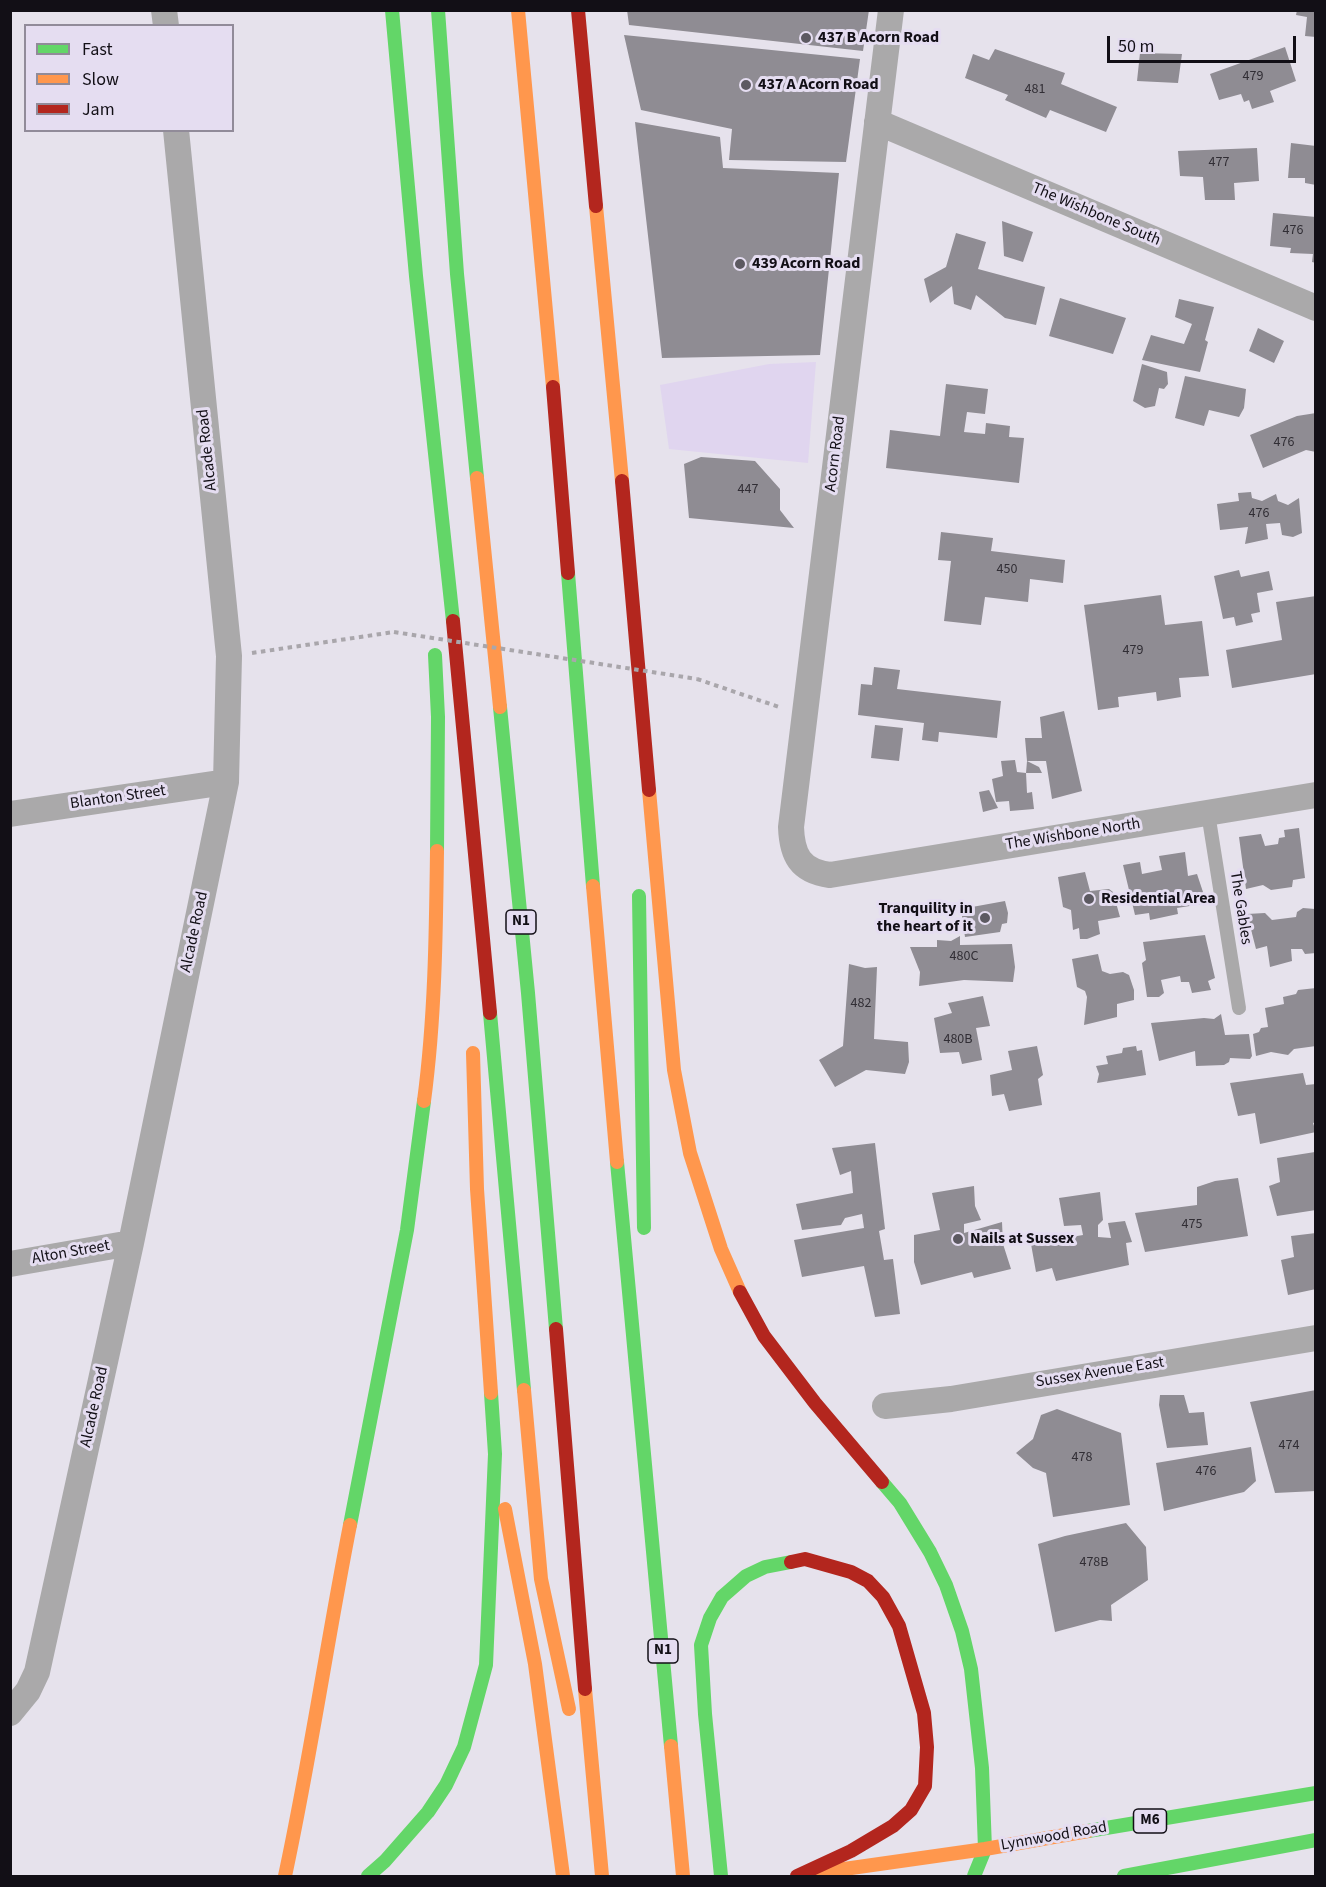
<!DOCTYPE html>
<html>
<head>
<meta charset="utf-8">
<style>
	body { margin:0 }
	#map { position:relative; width:1326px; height:1887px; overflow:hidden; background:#e6e2ec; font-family:"Source Sans 3",sans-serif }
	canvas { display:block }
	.frame { position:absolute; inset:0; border:12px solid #120f16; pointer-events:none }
	.legend { position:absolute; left:24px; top:24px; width:210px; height:108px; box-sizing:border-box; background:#e5ddf1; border:2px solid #918b99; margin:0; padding:8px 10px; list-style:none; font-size:18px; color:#120f16 }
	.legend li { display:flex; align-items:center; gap:12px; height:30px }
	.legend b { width:30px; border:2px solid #918b99 }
	.scale { position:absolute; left:1107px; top:36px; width:189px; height:27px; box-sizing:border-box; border:3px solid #120f16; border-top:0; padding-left:8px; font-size:18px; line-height:21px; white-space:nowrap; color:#120f16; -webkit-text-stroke:4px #e5ddf1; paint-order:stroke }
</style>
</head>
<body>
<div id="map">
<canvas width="1326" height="1887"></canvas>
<div class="frame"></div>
<ul class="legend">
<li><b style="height:8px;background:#63d668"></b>Fast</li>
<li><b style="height:8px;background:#ff974d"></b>Slow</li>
<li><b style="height:8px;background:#b3261e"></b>Jam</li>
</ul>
<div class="scale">50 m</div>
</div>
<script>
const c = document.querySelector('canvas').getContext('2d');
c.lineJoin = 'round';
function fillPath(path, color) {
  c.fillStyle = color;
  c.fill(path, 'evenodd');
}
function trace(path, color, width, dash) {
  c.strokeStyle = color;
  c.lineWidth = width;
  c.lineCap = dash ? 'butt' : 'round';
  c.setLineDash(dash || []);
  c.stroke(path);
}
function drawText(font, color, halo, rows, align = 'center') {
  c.font = font + ' "Source Sans 3",sans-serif';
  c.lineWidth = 6;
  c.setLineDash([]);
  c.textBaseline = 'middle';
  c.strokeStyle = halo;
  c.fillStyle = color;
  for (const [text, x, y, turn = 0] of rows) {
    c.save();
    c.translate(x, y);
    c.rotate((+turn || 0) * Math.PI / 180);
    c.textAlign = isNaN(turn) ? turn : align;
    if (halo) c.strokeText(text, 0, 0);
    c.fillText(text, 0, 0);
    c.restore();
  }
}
fillPath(new Path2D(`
	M 816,362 L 808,463 L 669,449 L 660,385 L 769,364 Z`), '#e0d5ef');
fillPath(new Path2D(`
	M 627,10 L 869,10 L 863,51 L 629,25 Z
	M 1297,10 L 1316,10 L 1316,37 L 1305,36 L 1307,17 L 1296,15 Z
	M 624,35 L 860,59 L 846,162 L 729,160 L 732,129 L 641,110 Z
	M 1285,47 L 1296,81 L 1270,91 L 1274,102 L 1252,109 L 1249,100 L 1244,102 L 1241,94 L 1219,100 L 1210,74 Z
	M 995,49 L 1065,73 L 1061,84 L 1117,107 L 1106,132 L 1050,110 L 1046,118 L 1005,100 L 1008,95 L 965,78 L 973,54 L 989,60 Z
	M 1140,53 L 1182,54 L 1178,83 L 1137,81 Z
	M 635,122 L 720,137 L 723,168 L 839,173 L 820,355 L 662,358 Z
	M 1291,143 L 1316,146 L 1316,185 L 1305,183 L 1305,178 L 1288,178 Z
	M 1257,148 L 1259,181 L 1234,183 L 1235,200 L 1205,200 L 1203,177 L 1180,176 L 1178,151 Z
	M 1273,213 L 1316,217 L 1316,263 L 1312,262 L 1313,254 L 1290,253 L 1291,248 L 1270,246 Z
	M 1002,221 L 1033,232 L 1023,262 L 1004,256 Z
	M 956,233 L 986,242 L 978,269 L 1045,287 L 1036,325 L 1005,318 L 976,295 L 971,310 L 954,304 L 952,286 L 930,303 L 924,279 L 946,267 Z
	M 1060,298 L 1126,318 L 1113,354 L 1049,336 Z
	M 1179,299 L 1214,307 L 1205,340 L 1208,342 L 1200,372 L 1142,360 L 1151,335 L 1184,344 L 1192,324 L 1175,317 Z
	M 1258,328 L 1284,341 L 1274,363 L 1249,351 Z
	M 1142,364 L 1167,372 L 1168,384 L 1164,389 L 1159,388 L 1155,406 L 1145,408 L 1133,401 Z
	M 1185,376 L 1246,389 L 1244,408 L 1239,417 L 1209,410 L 1204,426 L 1175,418 Z
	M 946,384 L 988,389 L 985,414 L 967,412 L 964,432 L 985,434 L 986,423 L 1010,426 L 1009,437 L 1024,438 L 1019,483 L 886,468 L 890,430 L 940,436 Z
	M 1316,413 L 1316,452 L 1306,450 L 1263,468 L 1250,435 L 1297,416 Z
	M 701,457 L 755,461 L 780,489 L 780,510 L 794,528 L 689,518 L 684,464 Z
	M 1251,492 L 1252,498 L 1262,501 L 1276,494 L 1278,501 L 1288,505 L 1299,498 L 1302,533 L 1293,537 L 1282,535 L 1280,523 L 1266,524 L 1268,539 L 1245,544 L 1248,527 L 1220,530 L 1217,504 L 1239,501 L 1238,493 Z
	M 941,532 L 993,538 L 991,551 L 1065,560 L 1063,583 L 1030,579 L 1028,602 L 985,597 L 981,625 L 944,621 L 951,561 L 938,560 Z
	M 1239,570 L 1241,577 L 1269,571 L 1273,590 L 1257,593 L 1260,612 L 1251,614 L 1253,622 L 1236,626 L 1234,617 L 1223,619 L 1214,576 Z
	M 1161,595 L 1165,625 L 1202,621 L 1209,676 L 1179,678 L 1181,697 L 1157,701 L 1156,692 L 1118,697 L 1119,707 L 1098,710 L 1084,605 Z
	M 1316,596 L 1316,674 L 1232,688 L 1226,650 L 1282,640 L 1276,602 Z
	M 874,667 L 900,670 L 897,689 L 1001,701 L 997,738 L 939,732 L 938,742 L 922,740 L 924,723 L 858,715 L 861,684 L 872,685 Z
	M 1064,711 L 1082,791 L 1052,799 L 1046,761 L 1027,761 L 1025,738 L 1042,738 L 1040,717 Z
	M 875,725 L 903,728 L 899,761 L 871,758 Z
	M 1015,760 L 1017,772 L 1026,773 L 1027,793 L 1032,792 L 1034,809 L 1010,811 L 1009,801 L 996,802 L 992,779 L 1003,776 L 1001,761 Z
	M 1027,761 L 1039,767 L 1042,773 L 1026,773 Z
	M 989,790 L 998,808 L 983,812 L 979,792 Z
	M 1299,828 L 1305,878 L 1293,880 L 1292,887 L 1271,890 L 1263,885 L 1246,889 L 1239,837 L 1261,834 L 1265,846 L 1278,844 L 1279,838 L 1285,837 L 1284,830 Z
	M 1185,852 L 1188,876 L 1197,874 L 1205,898 L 1202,904 L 1177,908 L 1178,914 L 1150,920 L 1149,913 L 1135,915 L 1123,865 L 1140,862 L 1142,874 L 1162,870 L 1159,856 Z
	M 1085,872 L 1090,891 L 1109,889 L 1113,892 L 1120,917 L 1098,921 L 1100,934 L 1087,939 L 1080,939 L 1079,928 L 1073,930 L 1071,910 L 1063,907 L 1058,877 Z
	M 1005,901 L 1008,913 L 1007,923 L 1002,924 L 1000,932 L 965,937 L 961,909 Z
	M 1303,908 L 1315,909 L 1316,953 L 1305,954 L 1302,949 L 1291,949 L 1292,961 L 1270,967 L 1267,946 L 1256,949 L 1247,914 L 1265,913 L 1272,920 L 1296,917 L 1297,912 Z
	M 1205,935 L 1215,978 L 1208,981 L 1211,990 L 1192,993 L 1189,982 L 1181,982 L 1180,976 L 1161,980 L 1164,993 L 1159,997 L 1147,997 L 1142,963 L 1146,960 L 1143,942 Z
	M 960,936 L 960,945 L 1012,944 L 1015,967 L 1013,982 L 964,980 L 919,986 L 920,972 L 910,947 L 937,947 L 937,940 L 951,941 Z
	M 1098,954 L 1102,971 L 1110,974 L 1123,972 L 1129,975 L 1134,990 L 1134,1000 L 1117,1004 L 1117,1017 L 1084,1025 L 1087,997 L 1085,991 L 1077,987 L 1072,959 Z
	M 849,964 L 865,968 L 877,967 L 874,1039 L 908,1042 L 909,1062 L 905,1074 L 866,1070 L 835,1087 L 819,1060 L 843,1046 Z
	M 1316,988 L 1316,1046 L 1294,1049 L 1288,1055 L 1271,1052 L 1256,1056 L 1253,1034 L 1259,1032 L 1261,1028 L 1268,1027 L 1265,1008 L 1284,1004 L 1283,997 L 1296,994 L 1298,990 Z
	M 983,996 L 990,1026 L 976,1028 L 982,1060 L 962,1064 L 959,1052 L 940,1053 L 934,1018 L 952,1013 L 948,1003 Z
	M 1221,1014 L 1225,1035 L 1249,1034 L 1252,1056 L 1250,1059 L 1230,1058 L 1229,1062 L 1224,1065 L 1196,1066 L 1195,1051 L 1159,1061 L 1151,1023 L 1204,1018 L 1214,1019 Z
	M 1037,1046 L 1043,1075 L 1038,1079 L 1042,1105 L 1009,1111 L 1004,1094 L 992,1096 L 990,1075 L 1012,1070 L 1008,1051 Z
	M 1136,1046 L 1137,1051 L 1142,1050 L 1146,1075 L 1097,1083 L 1099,1074 L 1096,1066 L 1108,1064 L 1106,1056 L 1122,1053 L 1123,1048 Z
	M 1303,1073 L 1306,1085 L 1316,1084 L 1316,1122 L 1313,1123 L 1316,1132 L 1260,1144 L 1255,1113 L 1238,1116 L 1230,1083 Z
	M 875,1143 L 885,1229 L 879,1231 L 884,1260 L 893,1259 L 900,1314 L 875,1317 L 864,1266 L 802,1277 L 794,1240 L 864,1228 L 862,1214 L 845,1218 L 841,1225 L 802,1230 L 796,1204 L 853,1193 L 851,1171 L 840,1175 L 832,1148 Z
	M 1315,1152 L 1316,1210 L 1277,1216 L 1269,1186 L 1280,1182 L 1277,1158 Z
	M 1238,1178 L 1248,1236 L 1145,1252 L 1135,1213 L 1197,1205 L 1197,1187 L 1215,1181 Z
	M 974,1186 L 975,1206 L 981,1220 L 964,1224 L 964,1233 L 1002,1222 L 1003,1244 L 1011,1269 L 974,1278 L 972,1272 L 921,1285 L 914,1262 L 914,1235 L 940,1230 L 932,1193 Z
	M 1100,1192 L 1103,1220 L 1098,1225 L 1098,1237 L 1111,1238 L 1108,1223 L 1125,1221 L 1132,1242 L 1126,1243 L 1129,1265 L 1056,1281 L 1052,1268 L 1036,1272 L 1031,1244 L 1083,1235 L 1081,1225 L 1064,1226 L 1059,1198 Z
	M 1316,1233 L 1316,1289 L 1288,1295 L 1281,1260 L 1294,1257 L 1291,1236 Z
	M 1316,1390 L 1316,1491 L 1275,1493 L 1250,1402 Z
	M 1160,1395 L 1184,1395 L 1189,1413 L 1204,1412 L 1208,1445 L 1167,1448 L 1159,1405 Z
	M 1057,1409 L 1121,1433 L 1130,1505 L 1053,1517 L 1046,1473 L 1033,1468 L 1016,1453 L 1033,1439 L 1041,1415 Z
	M 1251,1447 L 1256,1481 L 1244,1492 L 1164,1511 L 1156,1463 Z
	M 1126,1523 L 1146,1547 L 1148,1580 L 1111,1605 L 1112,1621 L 1100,1620 L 1055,1632 L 1038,1544 L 1065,1536 Z`), '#8f8c93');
trace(new Path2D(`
	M 252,653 L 394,632
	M 697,679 L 782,708`), '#a9a6ab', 4, [4.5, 4.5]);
trace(new Path2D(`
	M 1208,813 L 1239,1008`), '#aaa9aa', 14);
trace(new Path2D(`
	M 164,10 L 166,26
	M 891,10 L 791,827 C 792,855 800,871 830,875 L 1316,795
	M 877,122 L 1316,308
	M 10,814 L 226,782
	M 10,1264 L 131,1243
	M 885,1406 L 951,1399 L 1316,1338
	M 10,1713 L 28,1691 L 37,1672 L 131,1243 L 226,782 L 229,656 L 176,130`), '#aaa9aa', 26);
trace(new Path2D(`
	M 392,10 L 416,276 L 453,621
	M 438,10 L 457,274 L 477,478
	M 568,573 L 593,886
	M 435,655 L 438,717 L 437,851
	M 500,707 L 528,993 L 556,1329
	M 639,896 L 644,1228
	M 490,1013 L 524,1390
	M 617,1162 L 671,1746
	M 882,1482 L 900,1503 L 930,1552 L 946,1585 L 962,1631 L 971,1669 L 982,1768 L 985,1849 L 974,1876
	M 350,1525 L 407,1230 L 424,1101
	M 1088,1831 L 1316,1793
	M 368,1876 L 385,1861 L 428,1812 L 446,1785 L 464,1747 L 486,1665 L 495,1454 L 491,1393
	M 721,1876 L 705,1714 L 701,1645 L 710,1618 L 722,1597 L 746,1576 L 765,1567 L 791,1562
	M 1124,1876 L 1316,1840`), '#63d668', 14);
trace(new Path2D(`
	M 518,10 L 553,387
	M 596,206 L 622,481
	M 477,478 L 500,707
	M 649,790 L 674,1070 L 690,1153 L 721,1249 L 740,1292
	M 593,886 L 617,1162
	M 473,1053 L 477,1189 L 491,1393
	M 424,1101 C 435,1018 436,934 437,851
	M 524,1390 L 541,1579 L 569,1709
	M 505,1509 L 535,1664 L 563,1876
	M 585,1689 L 602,1876
	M 671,1746 L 683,1876
	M 809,1874 L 985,1849 L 1088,1831
	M 285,1876 C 310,1760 327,1642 350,1525`), '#ff974d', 14);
trace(new Path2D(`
	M 578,10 L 596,206
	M 553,387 L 568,573
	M 622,481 L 649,790
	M 453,621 L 490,1013
	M 740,1292 L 764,1336 L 815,1403 L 882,1482
	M 556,1329 L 585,1689
	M 791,1562 L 805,1559 L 851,1572 L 868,1581 L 883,1597 L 899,1626 L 924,1713 L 927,1747 L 925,1786 L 911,1810 L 893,1826 L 851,1851 L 797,1876`), '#b3261e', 14);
trace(new Path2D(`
	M 394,632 L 697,679`), '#a9a6ab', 4, [4.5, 4.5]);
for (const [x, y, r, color] of [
	[806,38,6,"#5c5961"],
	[746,85,6,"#5c5961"],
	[740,264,6,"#5c5961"],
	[1089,899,6,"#5c5961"],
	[985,918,6,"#5c5961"],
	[958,1239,6,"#5c5961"]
]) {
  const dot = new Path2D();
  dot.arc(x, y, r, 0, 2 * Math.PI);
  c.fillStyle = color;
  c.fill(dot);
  trace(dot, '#e5ddf1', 2);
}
drawText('14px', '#312e35', null, [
	["479",1253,77],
	["481",1035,90],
	["477",1219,163],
	["476",1293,231],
	["476",1284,443],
	["447",748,490],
	["476",1259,514],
	["450",1007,570],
	["479",1133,651],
	["480C",964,957],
	["482",861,1004],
	["480B",958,1040],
	["475",1192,1225],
	["474",1289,1446],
	["478",1082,1458],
	["476",1206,1472],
	["478B",1094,1563]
]);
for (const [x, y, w] of [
	[521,922,30],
	[663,1651,30],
	[1150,1821,33]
]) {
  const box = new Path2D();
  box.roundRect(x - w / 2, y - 12, w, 24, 4.5);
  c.fillStyle = '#e5ddf1';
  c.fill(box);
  trace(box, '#120f16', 1.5);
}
drawText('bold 15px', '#120f16', null, [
	["N1",521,922],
	["N1",663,1651],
	["M6",1150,1821]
]);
drawText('bold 16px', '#120f16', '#e5ddf1', [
	["437 B Acorn Road",818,38],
	["437 A Acorn Road",758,85],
	["439 Acorn Road",752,264],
	["Residential Area",1101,899],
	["Tranquility in",973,909,"right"],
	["the heart of it",973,927,"right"],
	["Nails at Sussex",970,1239]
], 'left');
drawText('16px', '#120f16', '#e5ddf1', [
	["The Wishbone South",1096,215,23],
	["Alcade Road",208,450,-96],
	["Acorn Road",836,454,-83],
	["Blanton Street",118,798,-8],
	["The Wishbone North",1073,835,-9],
	["The Gables",1240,908,81],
	["Alcade Road",195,932,-78],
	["Alton Street",71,1253,-10],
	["Sussex Avenue East",1100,1373,-9],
	["Alcade Road",95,1407,-78],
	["Lynnwood Road",1054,1837,-10]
]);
</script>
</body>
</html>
